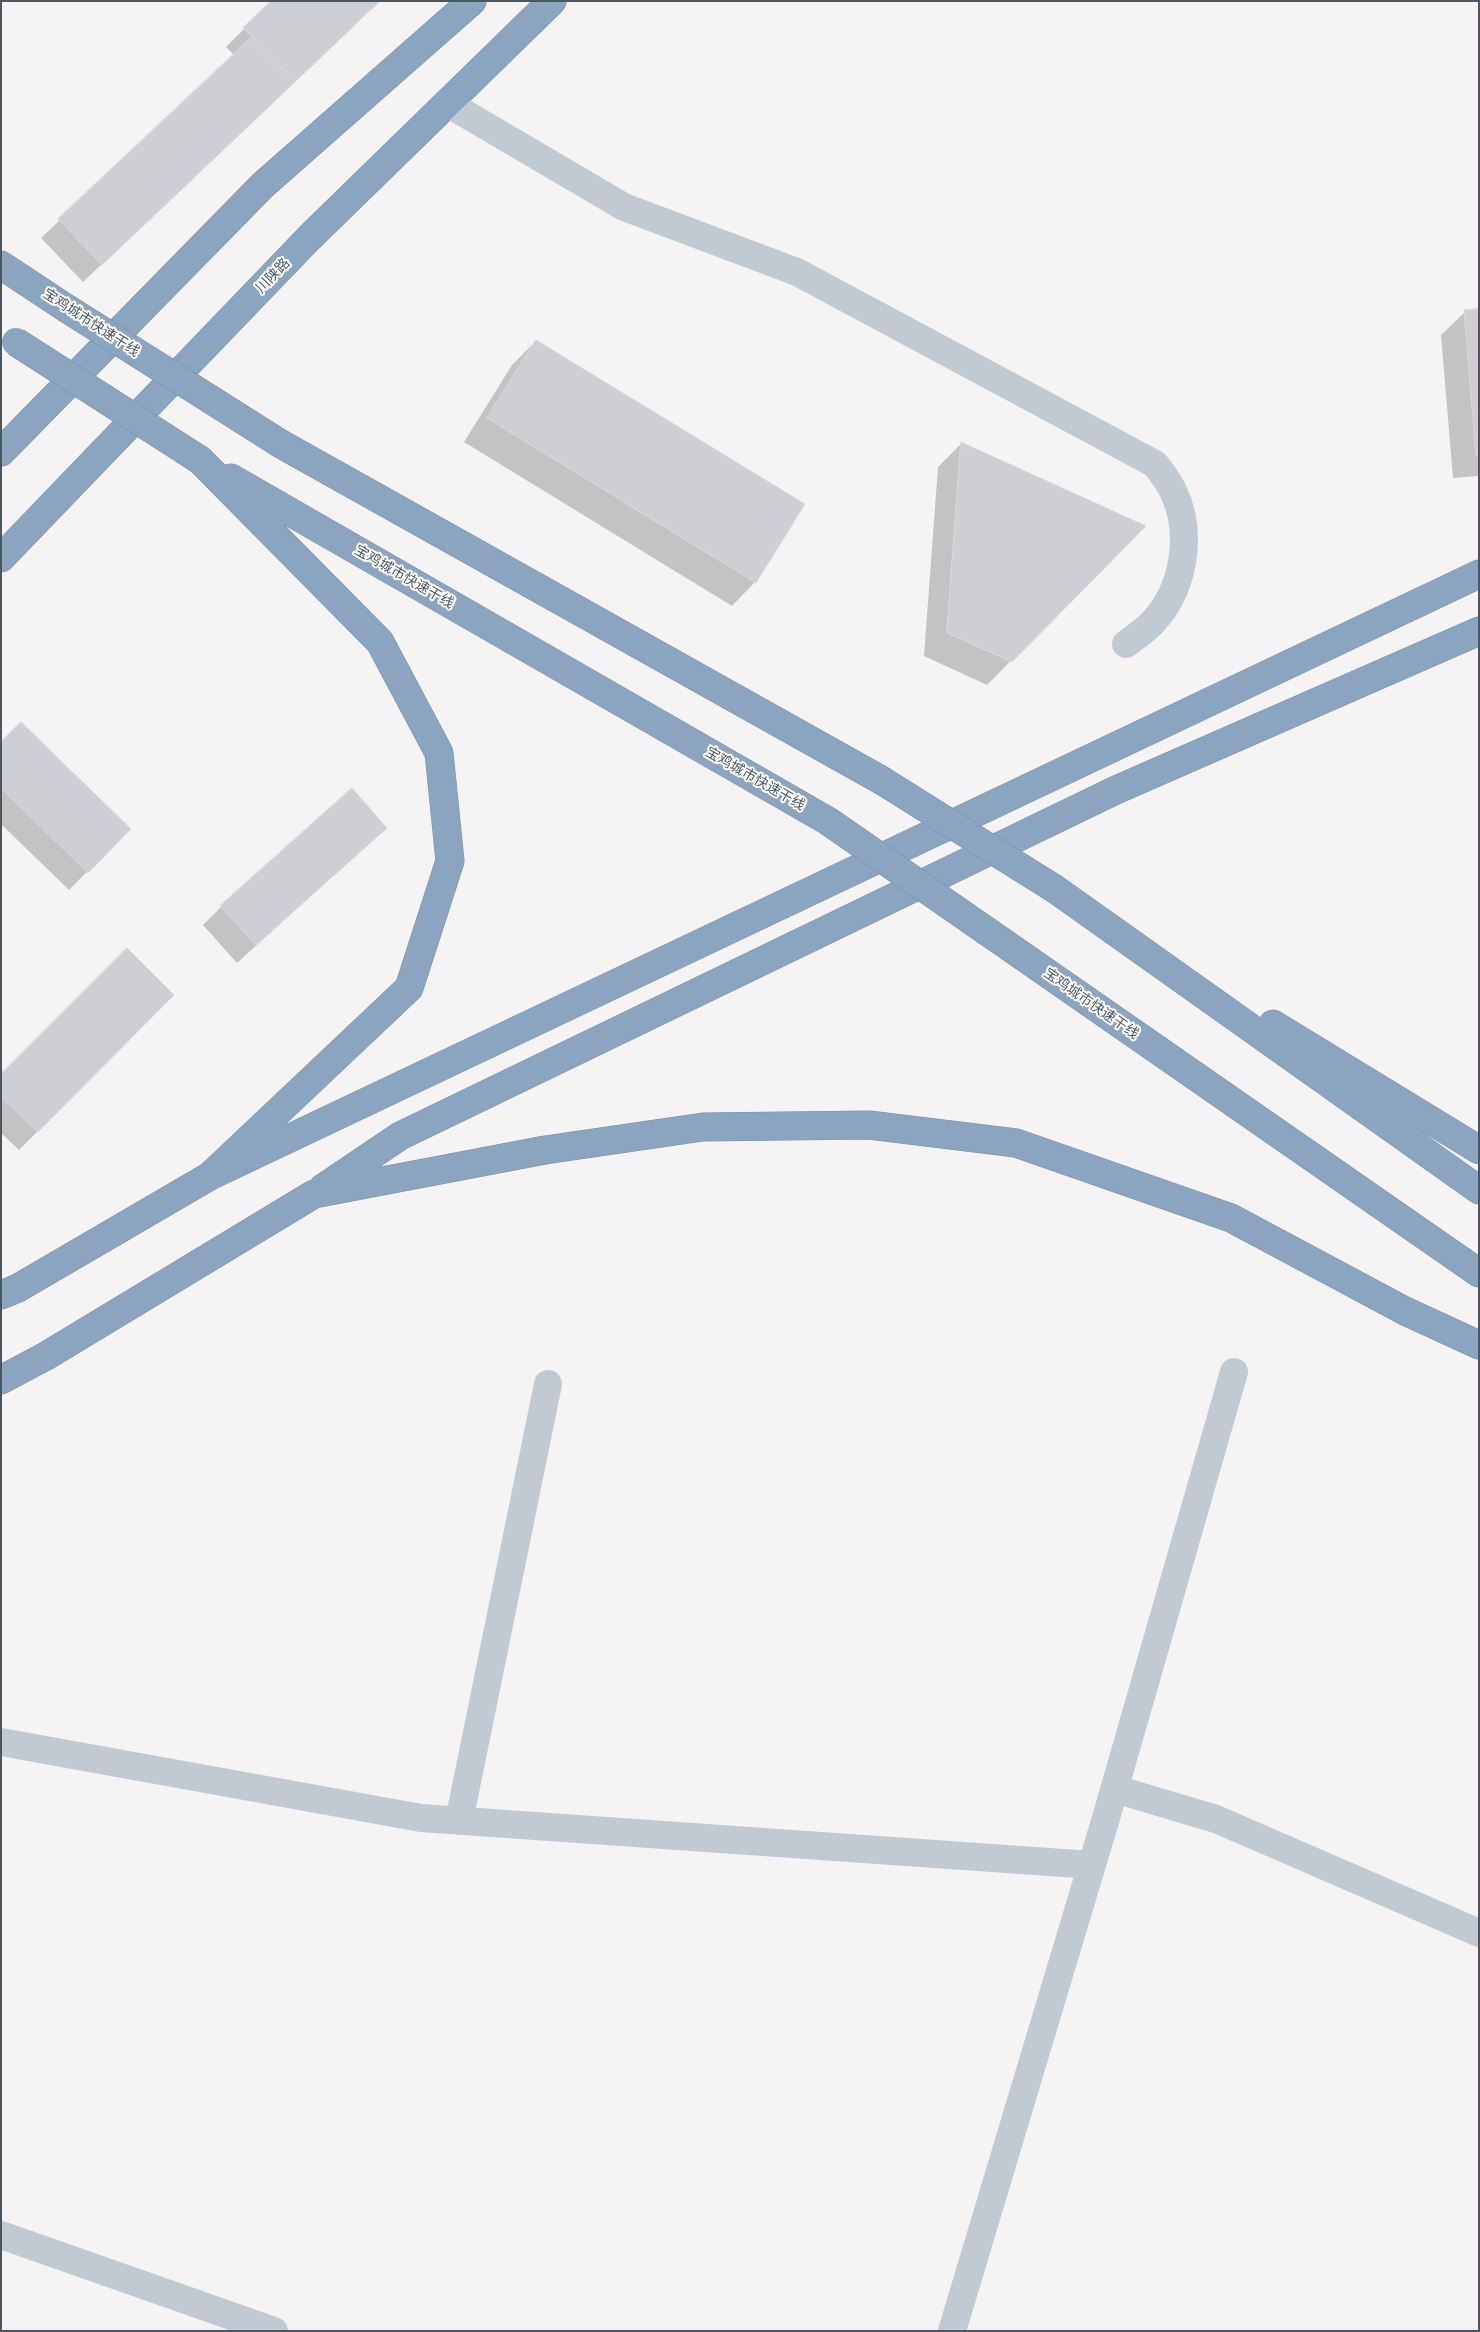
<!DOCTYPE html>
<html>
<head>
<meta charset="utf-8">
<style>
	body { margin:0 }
	#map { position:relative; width:1480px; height:2332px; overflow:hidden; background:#f5f3f3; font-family:Manrope,sans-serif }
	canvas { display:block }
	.frame { position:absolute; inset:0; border:2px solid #4a5661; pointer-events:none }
</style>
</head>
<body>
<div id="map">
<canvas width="1480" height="2332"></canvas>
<div class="frame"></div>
</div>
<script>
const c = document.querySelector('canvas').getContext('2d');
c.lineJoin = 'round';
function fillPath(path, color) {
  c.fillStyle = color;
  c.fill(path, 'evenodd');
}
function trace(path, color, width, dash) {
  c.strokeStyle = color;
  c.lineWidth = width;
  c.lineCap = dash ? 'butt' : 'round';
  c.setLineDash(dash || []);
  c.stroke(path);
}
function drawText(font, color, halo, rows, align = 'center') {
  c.font = font + ' Manrope,"Noto Sans SC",sans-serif';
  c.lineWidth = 4;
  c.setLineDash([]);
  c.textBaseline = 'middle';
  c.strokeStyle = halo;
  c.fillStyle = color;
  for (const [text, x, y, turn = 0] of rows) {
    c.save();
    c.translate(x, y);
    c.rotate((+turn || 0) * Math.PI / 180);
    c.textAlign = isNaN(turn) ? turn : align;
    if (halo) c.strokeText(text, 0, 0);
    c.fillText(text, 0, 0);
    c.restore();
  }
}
fillPath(new Path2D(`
	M 379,1 L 83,282 L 41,238 L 234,55 L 226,47 L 244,29 Z
	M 1479,310 L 1479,476 L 1453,478 L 1441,335 L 1465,312 Z
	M 536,341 L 755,582 L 732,606 L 464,442 L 512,365 Z
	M 961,444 L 1144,526 L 987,685 L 924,656 L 938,467 Z
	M 1,743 L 129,829 L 69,890 L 1,824 Z
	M 386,828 L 237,963 L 203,925 L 221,907 Z
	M 173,995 L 19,1150 L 1,1133 L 1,1076 Z`), '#0003');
const building = new Path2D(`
	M 271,1 L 380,1 L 295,82 L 243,28 Z
	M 252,37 L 295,82 L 102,265 L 58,219 Z
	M 1479,309 L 1479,455 L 1476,455 L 1464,310 Z
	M 536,340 L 805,504 L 756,583 L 487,418 Z
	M 961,442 L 1146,526 L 1012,662 L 947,633 Z
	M 21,722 L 131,829 L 88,873 L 1,788 L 1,742 Z
	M 352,788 L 387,828 L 256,945 L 220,906 Z
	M 127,948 L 174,995 L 38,1132 L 1,1097 L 1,1074 Z`);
fillPath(building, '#cdcfd5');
trace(building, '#d7d9de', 1);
const highway = new Path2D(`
	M 1,265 L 66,308
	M 281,444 L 881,780
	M 1,452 L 263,185 L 472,1
	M 231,478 L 828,821
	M 1,558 L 309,238 L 552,1
	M 1055,889 L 1479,1190
	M 988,932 L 1479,1273
	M 1273,1024 L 1479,1150
	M 210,1176 L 1479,574
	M 323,1188 L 400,1136 L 1116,790 L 1479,631
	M 1,1295 L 18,1288 L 210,1176 L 409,988 L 450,861 L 439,753 L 380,642 L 200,460
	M 1,1380 L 46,1356 L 314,1194 L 545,1150 L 703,1127 L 869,1125 L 1016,1143 L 1231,1218 L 1405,1311 L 1479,1345`);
trace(highway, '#7690ad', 29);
trace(new Path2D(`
	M 447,103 L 624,207 L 797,272 L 1155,464 C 1162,473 1170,483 1174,493 C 1193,534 1184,589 1153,622 C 1146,630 1135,637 1126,644
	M 1,1742 L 421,1818 L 1092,1865
	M 1115,1789 L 1216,1819 L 1479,1933
	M 459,1821 L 548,1384
	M 1,2235 L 274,2331
	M 952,2331 L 1106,1818 L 1234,1372`), '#c1cad2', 28);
trace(highway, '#8ba5c1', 28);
const highwayBridge = new Path2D(`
	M 66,308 L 281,444
	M 16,342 L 200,460
	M 881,780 L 1055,889
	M 828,821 L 988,932`);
trace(highwayBridge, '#7690ad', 29, []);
trace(highwayBridge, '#8ba5c1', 28);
drawText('14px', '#4a5661', '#fff', [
	["川陕路",273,276,-46],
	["宝鸡城市快速干线",91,323,33],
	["宝鸡城市快速干线",404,577,30],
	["宝鸡城市快速干线",755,779,30],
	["宝鸡城市快速干线",1091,1004,35]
]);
</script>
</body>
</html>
